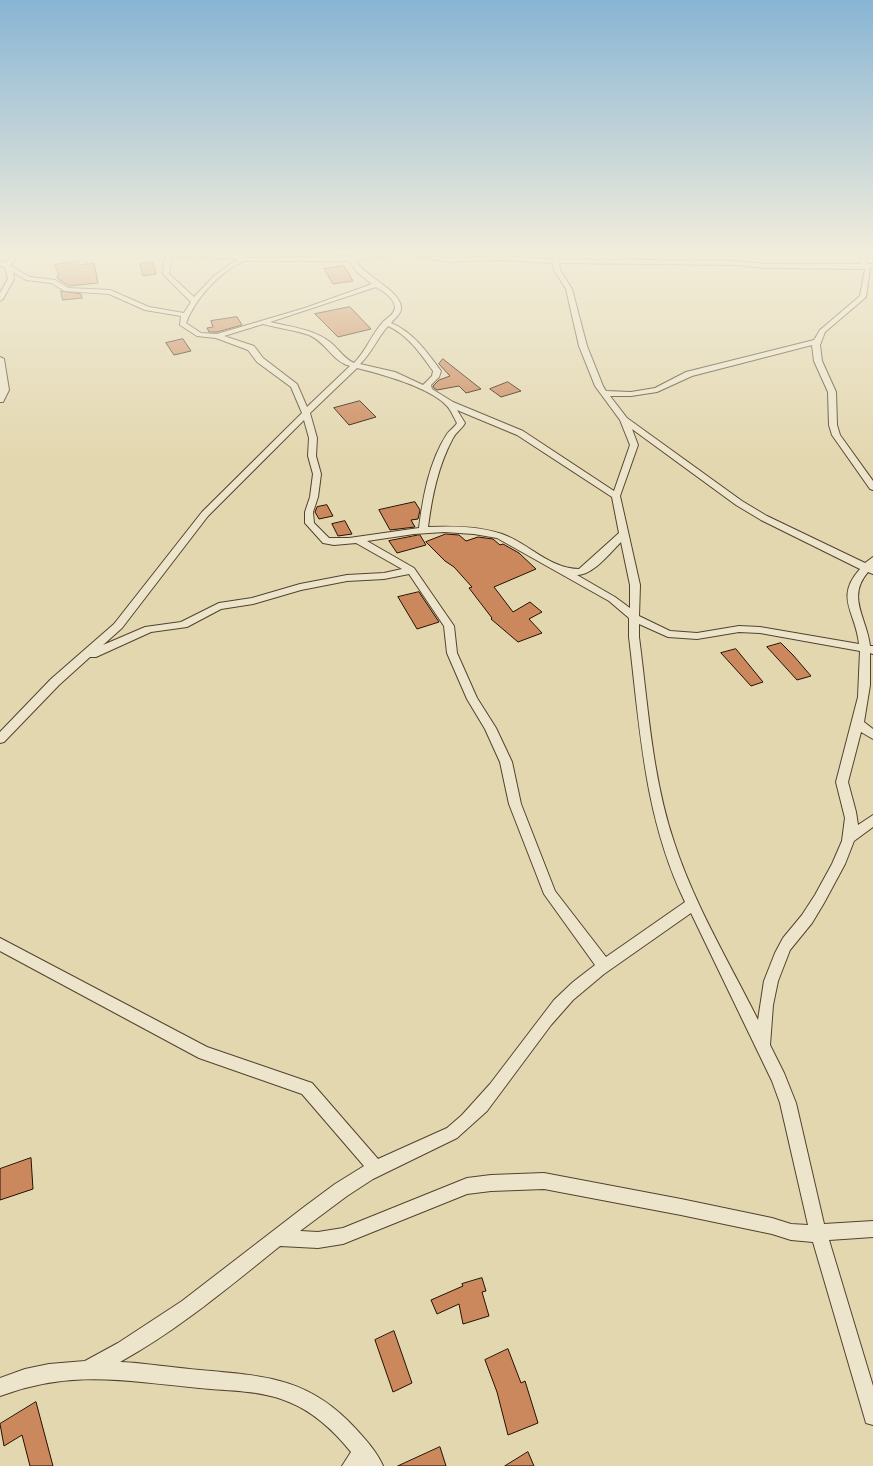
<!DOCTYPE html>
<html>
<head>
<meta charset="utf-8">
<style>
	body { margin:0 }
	canvas { display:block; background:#e3d7af }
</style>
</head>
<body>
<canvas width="873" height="1466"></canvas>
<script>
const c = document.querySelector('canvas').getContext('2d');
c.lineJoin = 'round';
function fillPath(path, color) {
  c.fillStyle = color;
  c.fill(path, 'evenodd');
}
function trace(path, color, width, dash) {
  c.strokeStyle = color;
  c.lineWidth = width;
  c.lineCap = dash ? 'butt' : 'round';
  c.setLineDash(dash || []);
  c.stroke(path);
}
const building = new Path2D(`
	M 78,261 L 79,265 L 94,263 L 98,283 L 69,286 L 58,279 L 57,276 L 59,275 L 55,265 Z
	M 153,262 L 156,274 L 143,276 L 140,264 Z
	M 344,266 L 353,281 L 333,284 L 324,269 Z
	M 61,291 L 81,294 L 82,298 L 63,300 Z
	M 350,307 L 371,329 L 338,337 L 315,314 Z
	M 237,317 L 242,325 L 217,332 L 209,332 L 207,328 L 213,327 L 211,321 Z
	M 183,339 L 191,351 L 174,355 L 166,343 Z
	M 443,359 L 481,389 L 466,393 L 459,386 L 437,390 L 434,388 L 433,386 L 439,380 L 450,376 L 439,364 Z
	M 508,382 L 521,391 L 501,397 L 490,389 Z
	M 360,401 L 376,417 L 349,425 L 334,408 Z
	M 415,502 L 420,510 L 418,519 L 411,520 L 415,527 L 390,530 L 379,510 Z
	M 327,505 L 333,516 L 319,519 L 315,512 L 317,507 Z
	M 345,521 L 352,534 L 338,536 L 332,524 Z
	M 446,534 L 459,535 L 466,541 L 478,537 L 493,539 L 500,545 L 503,544 L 519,553 L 536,569 L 494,587 L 513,612 L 530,602 L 542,612 L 529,619 L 542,633 L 518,642 L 491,619 L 492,618 L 469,588 L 472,587 L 454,567 L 445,561 L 426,542 Z
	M 420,535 L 426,545 L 397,553 L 389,541 Z
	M 419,592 L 439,622 L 417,629 L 398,597 Z
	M 781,643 L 793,655 L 811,676 L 797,680 L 767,647 Z
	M 736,649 L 763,682 L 751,686 L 721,653 Z
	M 31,1158 L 33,1189 L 0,1200 L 0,1169 Z
	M 482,1278 L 486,1291 L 482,1292 L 489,1316 L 463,1324 L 459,1304 L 437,1314 L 431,1300 L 463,1286 L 462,1284 Z
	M 394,1331 L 412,1383 L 393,1392 L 375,1340 Z
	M 508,1349 L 521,1383 L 525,1381 L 538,1423 L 508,1435 L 497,1392 L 485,1360 Z
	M 36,1402 L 53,1466 L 30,1466 L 22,1435 L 4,1446 L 0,1424 Z
	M 440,1447 L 446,1466 L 398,1466 Z
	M 528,1452 L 534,1466 L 505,1466 Z`);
fillPath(building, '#cb885c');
trace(building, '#241103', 1);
const minor = new Path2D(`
	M 11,255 L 17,255 L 11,266 L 30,277 L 55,280 L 68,288 L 110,290 L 149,307 L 184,313 L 191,302 L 163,274 L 164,262 L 167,255 L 196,255 L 193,257 L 172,257 L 169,274 L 194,297 L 214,276 L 238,259 L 200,257 L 197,255 L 240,255 L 247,258 L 393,255 L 355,260 C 364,276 400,290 401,307 C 402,313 395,318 391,323 C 413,332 427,352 441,371 L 439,377 L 431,385 L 432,389 L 453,402 L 523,431 L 614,491 L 630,445 L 620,420 L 595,386 L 579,346 L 566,289 L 554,270 L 553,263 L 499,260 L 448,262 L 414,255 L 448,258 L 499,256 L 552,259 L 552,255 L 558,255 L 559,259 L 738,261 L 764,264 L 861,264 L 859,255 L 865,255 L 867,264 L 873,264 L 873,268 L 870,268 L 866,297 L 825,332 L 820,345 L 822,361 L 836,392 L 837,425 L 840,435 L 873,481 L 873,490 L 870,489 L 832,435 L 829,425 L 828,392 L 814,361 L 812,345 L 692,376 L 657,392 L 631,396 L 610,396 L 627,418 L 742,501 L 767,516 L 865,563 L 873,557 L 873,574 L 868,572 C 846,597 867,618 870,646 L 873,646 L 873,654 L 870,653 L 870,685 L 864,722 L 873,729 L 873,739 L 861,732 L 848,782 L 856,812 L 858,825 L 873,815 L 873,827 L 854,841 L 845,864 L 824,903 L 812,923 L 790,950 L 778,981 L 773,1005 L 770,1045 L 784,1073 L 796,1103 L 824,1224 L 873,1221 L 873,1237 L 829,1240 L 873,1386 L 873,1425 L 866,1423 L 864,1416 L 813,1242 L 791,1240 L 772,1234 L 681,1215 L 544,1189 L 491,1191 L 467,1194 L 343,1244 L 318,1248 L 280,1246 C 229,1287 178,1330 120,1362 C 147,1363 173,1368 200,1370 C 264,1376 309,1377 356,1429 C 366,1440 377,1452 383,1466 L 342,1466 L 351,1452 C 334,1431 314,1412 289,1402 C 261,1390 230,1391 199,1388 C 125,1381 73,1369 0,1396 L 0,1378 L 25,1369 L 49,1364 L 85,1361 L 118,1343 L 182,1301 L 304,1207 L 335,1184 L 364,1166 L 302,1094 L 199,1058 L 0,951 L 0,938 L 207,1047 L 312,1083 L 378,1159 L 447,1128 L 462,1115 L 490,1084 L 554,1000 L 573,982 L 595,965 L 544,894 L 509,804 L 500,762 L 485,729 L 467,699 L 447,653 L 444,626 L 409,574 L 384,579 L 347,581 L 301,590 L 253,604 L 221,609 L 187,627 L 151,632 L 96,657 L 90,657 L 59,685 L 4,742 L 0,743 L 0,732 L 51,679 L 114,624 L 202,512 L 302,413 L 291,387 L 257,362 L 248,350 L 216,338 L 197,336 L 180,325 L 181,316 L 145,310 L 109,294 L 65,291 L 51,283 L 26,280 L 13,272 L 14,279 L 3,299 L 0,301 L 0,293 L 8,279 L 5,268 L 0,265 L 0,260 L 6,263 ZM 244,261 L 349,261 L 357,272 L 372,284 L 305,308 L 217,334 L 201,333 L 186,323 C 195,299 219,272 244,261 ZM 559,263 L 738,265 L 764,268 L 865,269 L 860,296 L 820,330 L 814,340 L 686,372 L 655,388 L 631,392 L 606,391 L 603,386 L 587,346 L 572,289 L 560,270 ZM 376,287 C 383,291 394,298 395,307 C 395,314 387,318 383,322 C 372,334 366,351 354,363 C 343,358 339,349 330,342 C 313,329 291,327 270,322 ZM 263,324 C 278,328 295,330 309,335 C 326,342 333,362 350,366 L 307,407 L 297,384 L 263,358 L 254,346 L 224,336 ZM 388,326 C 408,335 421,354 433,371 L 432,376 L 423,385 L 395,372 L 360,364 C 372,353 377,338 388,326 ZM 357,368 C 381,374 430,387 447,406 C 451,410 454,418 457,423 C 454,428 450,430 447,434 C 429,462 423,497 419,528 L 349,538 L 329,538 L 314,523 L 313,512 L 318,497 L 321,474 L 316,456 L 317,438 L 310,413 ZM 457,410 L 517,435 L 612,497 L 619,533 L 579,569 C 550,569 528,543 502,534 C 479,526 452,526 428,527 C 432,496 438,466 453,438 C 456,432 462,429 465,423 ZM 304,420 L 309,438 L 308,456 L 313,474 L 310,497 L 305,512 L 305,523 L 323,543 L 334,545 L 356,543 L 402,569 L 384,573 L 347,575 L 300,584 L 252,598 L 219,603 L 181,622 L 145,627 L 103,645 L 122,628 L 208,516 ZM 632,429 L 736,505 L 761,520 L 860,569 C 834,598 856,612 859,644 L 760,627 L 739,626 L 697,633 L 670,631 L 639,616 L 640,585 L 620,496 L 638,445 ZM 444,532 L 474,534 L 497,538 L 609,601 L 629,618 L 629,637 C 640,728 644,817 685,902 L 606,957 L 555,891 L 521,804 L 512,762 L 496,728 L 477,698 L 457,653 L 454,626 L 414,568 L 367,541 L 414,534 ZM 621,542 L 630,585 L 630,608 L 615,597 L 577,575 C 593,575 610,553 621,542 ZM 639,624 L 668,637 L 697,639 L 739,632 L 760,633 L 860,651 L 858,697 L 836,782 L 845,818 L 842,841 L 832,864 L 815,895 L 802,915 L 783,938 L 775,953 L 764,981 L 758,1020 C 729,962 694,904 674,842 C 652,777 648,705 639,637 ZM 691,913 L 772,1081 L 780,1103 L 808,1225 L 791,1224 L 772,1218 L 681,1199 L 544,1173 L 491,1175 L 467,1178 L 343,1228 L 318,1232 L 300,1231 L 347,1196 L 373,1179 L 457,1138 L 487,1111 L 551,1025 L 573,1000 L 604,974 Z
	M 0,357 L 4,359 L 9,390 L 3,402 L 0,402 Z`);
trace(minor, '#54422e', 2);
fillPath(minor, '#ede5cb');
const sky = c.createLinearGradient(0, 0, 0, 460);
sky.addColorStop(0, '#88b5d4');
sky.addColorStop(0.55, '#f2eddb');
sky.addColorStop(1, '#f2eddb00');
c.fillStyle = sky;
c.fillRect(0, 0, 873, 460);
</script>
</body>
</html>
